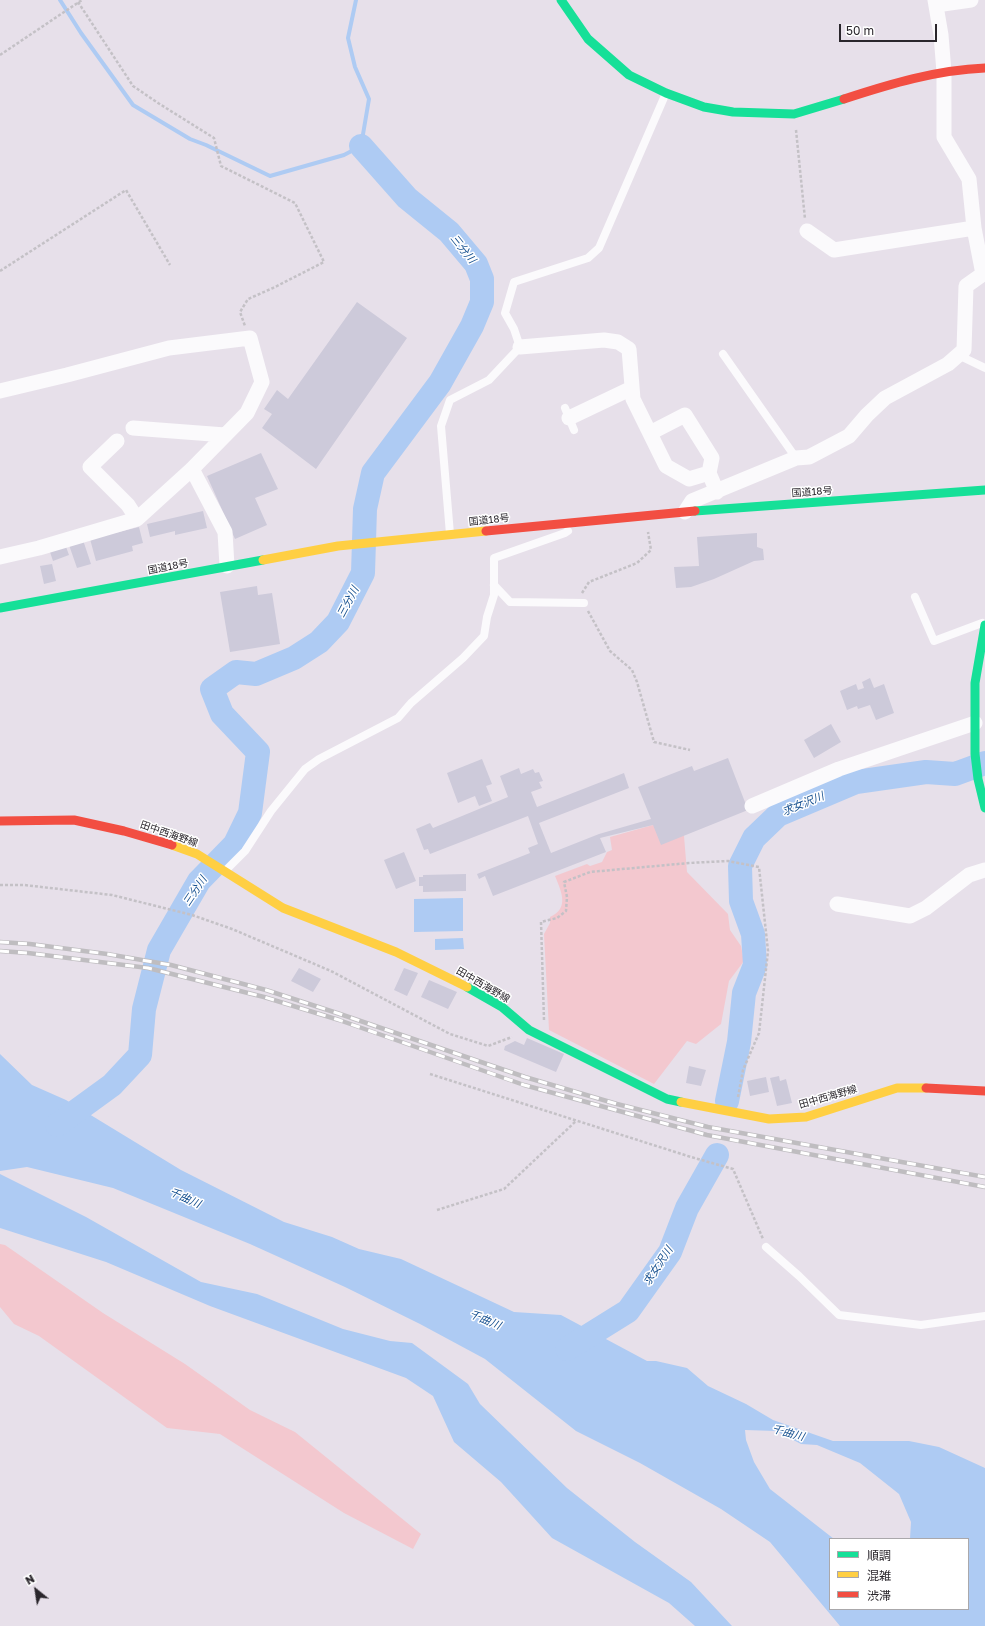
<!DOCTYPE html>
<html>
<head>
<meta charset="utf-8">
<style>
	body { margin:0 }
	#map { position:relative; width:985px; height:1626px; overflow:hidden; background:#e7e0ea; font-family:"Golos Text","Noto Sans JP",sans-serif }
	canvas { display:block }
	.legend { position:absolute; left:829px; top:1538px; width:140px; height:72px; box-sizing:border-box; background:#fff; border:1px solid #aaa8ab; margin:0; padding:5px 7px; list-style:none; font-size:12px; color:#2a262c }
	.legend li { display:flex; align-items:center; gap:8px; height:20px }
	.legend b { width:20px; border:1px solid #aaa8ab }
	.north { position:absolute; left:16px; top:1570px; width:40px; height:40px; -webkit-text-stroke:3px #fff; paint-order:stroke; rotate:330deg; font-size:11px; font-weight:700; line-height:16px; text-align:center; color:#2a262c }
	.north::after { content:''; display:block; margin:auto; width:14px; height:18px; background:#2a262c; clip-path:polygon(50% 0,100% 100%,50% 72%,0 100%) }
	.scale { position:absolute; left:839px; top:24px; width:98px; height:18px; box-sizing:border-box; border:2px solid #2a262c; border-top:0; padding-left:5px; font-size:12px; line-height:14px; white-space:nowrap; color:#2a262c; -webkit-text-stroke:3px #fff; paint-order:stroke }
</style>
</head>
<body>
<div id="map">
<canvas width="985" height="1626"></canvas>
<ul class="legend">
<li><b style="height:5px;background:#16e098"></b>順調</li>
<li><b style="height:5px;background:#ffcf43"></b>混雑</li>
<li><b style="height:5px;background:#f24e42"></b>渋滞</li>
</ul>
<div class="north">N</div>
<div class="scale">50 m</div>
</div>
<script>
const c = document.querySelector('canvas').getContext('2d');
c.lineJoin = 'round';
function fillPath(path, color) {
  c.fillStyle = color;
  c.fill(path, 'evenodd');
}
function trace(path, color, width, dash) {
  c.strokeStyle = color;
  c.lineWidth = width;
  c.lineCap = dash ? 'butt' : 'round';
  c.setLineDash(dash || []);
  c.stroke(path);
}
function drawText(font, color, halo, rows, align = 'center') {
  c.font = font + ' "Golos Text","Noto Sans JP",sans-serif';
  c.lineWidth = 3;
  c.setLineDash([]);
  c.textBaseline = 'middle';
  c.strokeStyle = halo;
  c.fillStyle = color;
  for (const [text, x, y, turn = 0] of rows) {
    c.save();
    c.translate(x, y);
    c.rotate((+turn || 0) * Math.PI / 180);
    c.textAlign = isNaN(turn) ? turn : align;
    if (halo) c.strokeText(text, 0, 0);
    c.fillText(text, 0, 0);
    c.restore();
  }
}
fillPath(new Path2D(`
	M 653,825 L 684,836 L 687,872 L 728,914 L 730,930 L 741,946 L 744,961 L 729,981 L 721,1024 L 696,1044 L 687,1041 L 654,1084 L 549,1030 L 544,934 L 550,923 L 550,917 C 570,908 561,891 555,876 L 587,864 L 590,866 L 602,862 L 607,852 L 612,850 L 610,837 Z
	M 0,1244 L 5,1245 L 103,1313 L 185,1364 L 250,1410 L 295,1432 L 421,1534 L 413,1549 L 344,1513 L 220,1434 L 167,1428 L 39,1336 L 14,1324 L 0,1307 Z`), '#f3c8cf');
fillPath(new Path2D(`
	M 463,898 L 463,931 L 414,932 L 414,899 Z
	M 463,938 L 464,949 L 435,950 L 435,939 Z
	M 0,1054 L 32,1085 L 66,1100 L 181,1170 L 284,1222 L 332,1237 L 359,1249 L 401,1259 L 514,1312 L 561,1315 L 647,1361 L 656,1361 L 687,1368 L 708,1386 L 746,1404 L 773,1420 L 833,1441 L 909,1441 L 939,1447 L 985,1468 L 985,1626 L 840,1626 L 770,1542 L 721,1509 L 640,1463 L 576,1431 L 485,1359 L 420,1324 L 345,1287 L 250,1244 L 113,1188 L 27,1167 L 0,1171 ZM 745,1430 L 776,1431 L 801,1444 L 817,1445 L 860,1463 L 899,1494 L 911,1522 L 910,1539 L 968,1539 L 968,1609 L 830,1609 L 830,1539 L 834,1539 L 770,1489 L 754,1462 L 746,1440 Z
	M 0,1174 L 86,1217 L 201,1282 L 257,1294 L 343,1329 L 390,1341 L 412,1343 L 468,1384 L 480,1404 L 567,1488 L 635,1542 L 691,1582 L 732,1626 L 695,1626 L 669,1603 L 552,1538 L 501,1482 L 454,1442 L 433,1396 L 406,1378 L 210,1306 L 106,1262 L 0,1228 Z`), '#aecbf3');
trace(new Path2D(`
	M 60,0 L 81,33 L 133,105 L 190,139 L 206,145 L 270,176 L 344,155 L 361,146 L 369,99 L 355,67 L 348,38 L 356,0`), '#aecbf3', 4);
trace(new Path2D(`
	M 727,1101 L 739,1042 L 744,993 L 755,965 L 753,934 L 741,901 L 740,866 L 754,838 L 778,815 L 856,782 L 926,772 L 955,774 L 985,763
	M 57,1125 L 112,1085 L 140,1055 L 144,1009 L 159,950 L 199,881 L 235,844 L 250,813 L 258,752 L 222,714 L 212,689 L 236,672 L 256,674 L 294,658 L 319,642 L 338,622 L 363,573 L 365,509 L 373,473 L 440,383 L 472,326 L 482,302 L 482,279 L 476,264 L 449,232 L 407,198 L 361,146
	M 567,1349 L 628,1311 L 670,1252 L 687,1208 L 717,1155`), '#aecbf3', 24);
fillPath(new Path2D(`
	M 357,302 L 407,338 L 316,469 L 262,428 L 272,414 L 264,409 L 277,390 L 288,399 Z
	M 261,453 L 278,489 L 255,498 L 267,525 L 235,539 L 207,476 Z
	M 203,511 L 207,528 L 175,535 L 175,531 L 150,537 L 147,524 Z
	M 139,527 L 143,543 L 132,546 L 133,551 L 96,561 L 90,539 Z
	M 757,533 L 757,547 L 763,549 L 764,560 L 754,561 L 714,579 L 691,587 L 676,588 L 674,567 L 699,566 L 697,537 Z
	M 83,540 L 91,564 L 77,568 L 69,545 Z
	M 65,544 L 69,555 L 53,561 L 49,549 Z
	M 52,564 L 56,581 L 44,584 L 40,566 Z
	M 257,586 L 258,595 L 272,593 L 280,644 L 230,652 L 220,592 Z
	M 870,678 L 874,688 L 884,684 L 894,713 L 876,720 L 870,705 L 858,709 L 857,706 L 847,710 L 840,691 L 856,684 L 858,690 L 864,688 L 862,682 Z
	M 831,724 L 841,742 L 814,758 L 804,740 Z
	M 728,758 L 748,810 L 661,845 L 653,825 L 600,838 L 606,852 L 493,896 L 485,876 L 479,879 L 477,874 L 530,853 L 528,848 L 538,844 L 528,816 L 430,854 L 428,849 L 424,850 L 416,829 L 430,823 L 433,828 L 508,797 L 500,776 L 519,768 L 521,774 L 533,769 L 535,773 L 539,772 L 543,781 L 539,782 L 542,788 L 531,792 L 537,807 L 624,773 L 629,788 L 539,823 L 551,853 L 599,834 L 651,819 L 638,787 L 692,766 L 694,771 Z
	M 482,759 L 492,784 L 486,786 L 492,801 L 479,806 L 475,796 L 458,803 L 447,773 Z
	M 404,852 L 416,881 L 396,889 L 384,860 Z
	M 466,874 L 466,891 L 423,892 L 423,886 L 419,886 L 419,877 L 423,877 L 423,875 Z
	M 299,968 L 321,979 L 313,992 L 291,981 Z
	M 404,968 L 418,973 L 407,996 L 394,990 Z
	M 429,980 L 457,992 L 448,1009 L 421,997 Z
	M 527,1038 L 564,1054 L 556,1072 L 504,1050 L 505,1046 L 515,1041 L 524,1045 Z
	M 689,1066 L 706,1070 L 701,1086 L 686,1083 Z
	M 779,1076 L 780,1081 L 786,1079 L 792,1103 L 777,1106 L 770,1078 Z
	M 766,1077 L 769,1092 L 750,1096 L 747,1081 Z`), '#cdcada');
trace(new Path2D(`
	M 78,2 L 133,86 L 158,103 L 214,138 L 221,166 L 295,203 L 324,262 L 273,288 L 248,299 L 240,312 L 245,326
	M 0,55 L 82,0
	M 796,130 L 805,219
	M 0,271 L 126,190 L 170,265
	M 582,593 L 589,582 L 637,563 L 651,550 L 648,532
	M 588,611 L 610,651 L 632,670 L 637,682 L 654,742 L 690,750
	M 0,885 L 24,885 L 112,895 L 192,915 L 232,929 L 331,971 L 450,1034 L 488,1046 L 512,1037
	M 544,1020 L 541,922 L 557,918 L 566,911 L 567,897 L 564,882 L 590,872 L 689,863 L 728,861 L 759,867 L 768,951 L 759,1033 L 743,1070 L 738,1097
	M 430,1074 L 691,1157 L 733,1169 L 763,1239
	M 437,1210 L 504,1189 L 576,1121`), '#c4c1c6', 2.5, [3, 2]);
trace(new Path2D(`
	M 723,354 L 796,458
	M 958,355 L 985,368
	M 565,408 L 574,430
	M 450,534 L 441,426 L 450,400 L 489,380 L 520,347 L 514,329 L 505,313 L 514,282 L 588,258 L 599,248 L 666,93
	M 494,585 L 510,602 L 584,603
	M 915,597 L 934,641 L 982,623
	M 226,870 L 245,851 L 271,811 L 305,769 L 319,759 L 398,718 L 411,703 L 463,658 L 484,636 L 487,617 L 494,595 L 494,558 L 565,533 L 568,531
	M 766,1247 L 799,1276 L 839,1315 L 921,1325 L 985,1316`), '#fbfafc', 8);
trace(new Path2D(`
	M 936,5 L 971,0
	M 807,231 L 834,250 L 974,228
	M 520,347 L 604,340 L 618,342 L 629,349 L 633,399 L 666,466 L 689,479 L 709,473 L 717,492
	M 0,391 L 67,375 L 169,348 L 250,338 L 262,382 L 247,413 L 192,469 L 137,519 L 39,548 L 0,557
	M 569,418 L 632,388
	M 133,428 L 225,435
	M 650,433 L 685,415 L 712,458 L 709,473
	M 117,441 L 90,467 L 128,505 L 137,519
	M 192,469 L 225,532 L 227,566
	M 685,512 L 692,501 L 796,458 L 809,457 L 849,436 L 867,415 L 885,398 L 948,364 L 964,350 L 966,286 L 983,274 L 974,228 L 969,179 L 944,137 L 944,72 L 941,35 L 935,0
	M 752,806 L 839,769 L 975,723
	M 837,904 L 910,916 L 926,908 L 969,875 L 985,870`), '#fbfafc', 15);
trace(new Path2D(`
	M 561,0 L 588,39 L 629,75 L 666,93 L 704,107 L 733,112 L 794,114 L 844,99
	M 695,511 L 985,490
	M 0,608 L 263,560
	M 985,625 L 975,683 L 975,754 L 978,779 L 985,808
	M 467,987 L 502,1007 L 529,1030 L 667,1099 L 681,1102`), '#16e098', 9);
trace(new Path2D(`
	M 263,560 L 338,546 L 486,531
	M 172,845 L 197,854 L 283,908 L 396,952 L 467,987
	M 681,1102 L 769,1119 L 806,1117 L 897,1088 L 926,1088`), '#ffcf43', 9);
trace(new Path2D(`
	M 844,99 C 890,84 936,70 985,68
	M 486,531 L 695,511
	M 0,821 L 74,820 L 124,831 L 172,845
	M 926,1088 L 985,1091`), '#f24e42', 9);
const rail = new Path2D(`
	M 0,942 L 30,944 L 107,954 L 171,965 L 266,990 L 340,1014 L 525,1077 L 617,1104 L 708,1127 L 985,1177
	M 0,951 L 28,953 L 148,968 L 264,997 L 339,1020 L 524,1085 L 707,1135 L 985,1187`);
trace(rail, '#bfbdc0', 4.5);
trace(rail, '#fff', 3, [9]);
drawText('10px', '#2a262c', '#fff', [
	["国道18号",812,492,-4],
	["国道18号",489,520,-6],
	["国道18号",168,567,-11],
	["田中西海野線",169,834,19],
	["田中西海野線",483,985,30],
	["田中西海野線",828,1097,-16]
]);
drawText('italic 11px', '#175190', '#fff', [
	["三分川",463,249,51],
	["三分川",348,602,-62],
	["求女沢川",803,804,-22],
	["三分川",195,891,-56],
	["千曲川",185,1198,24],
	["求女沢川",658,1266,-57],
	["千曲川",485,1320,23],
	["千曲川",788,1433,15]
]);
</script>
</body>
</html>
